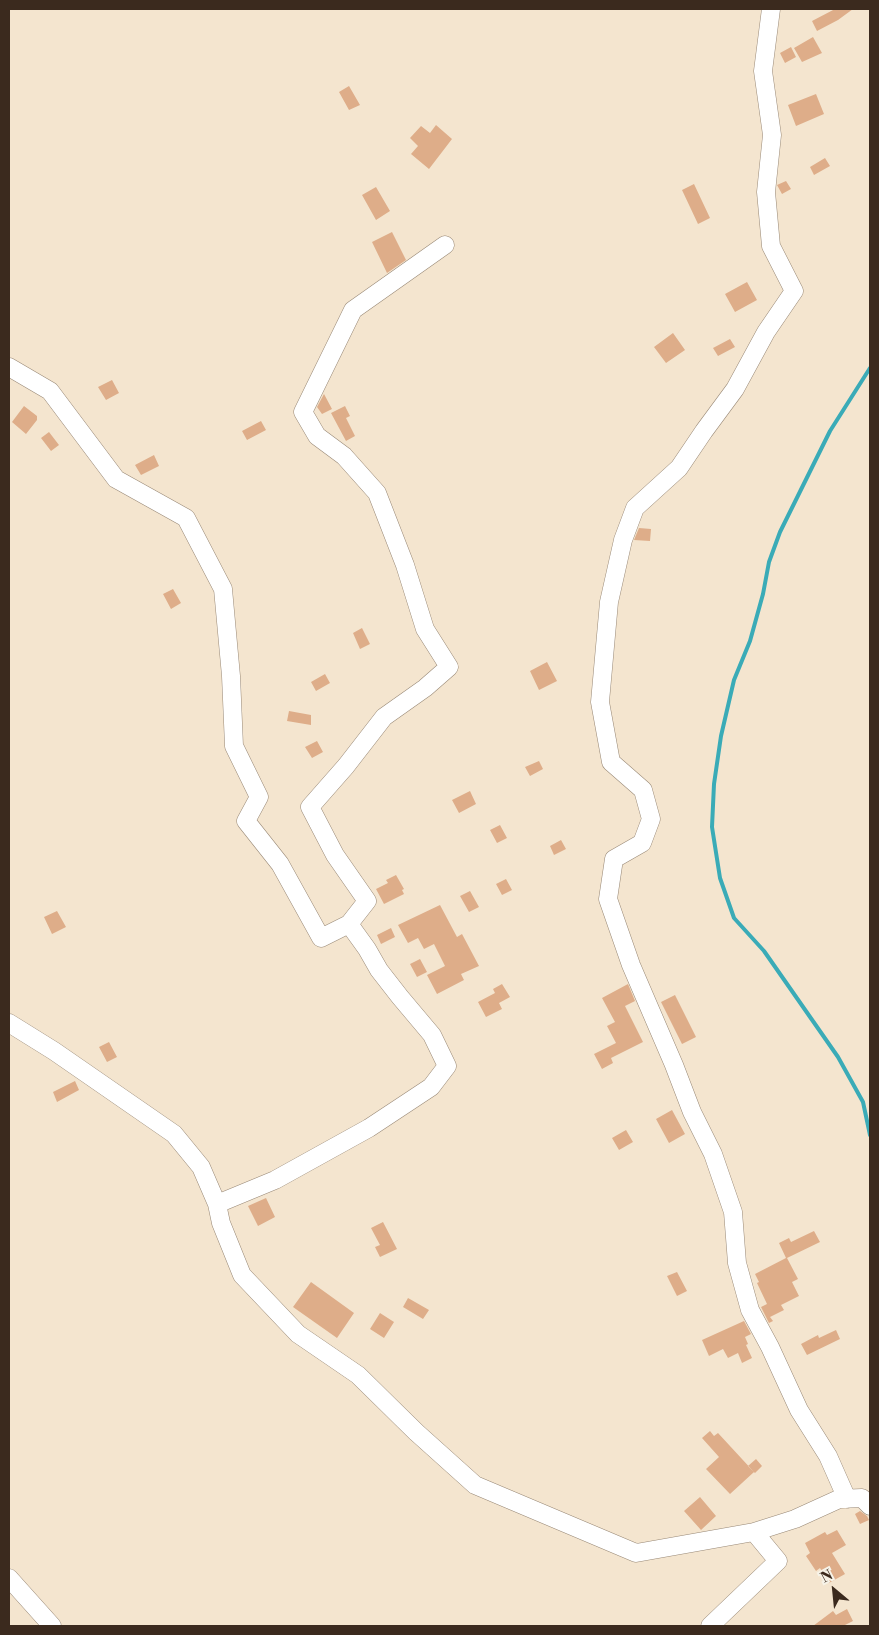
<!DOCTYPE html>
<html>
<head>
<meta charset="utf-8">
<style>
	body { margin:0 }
	#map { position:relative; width:879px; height:1635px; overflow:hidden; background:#f4e5cf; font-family:"Libre Bodoni",serif }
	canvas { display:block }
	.frame { position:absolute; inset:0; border:10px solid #3b2a1e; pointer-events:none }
	.north { position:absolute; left:809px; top:1565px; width:50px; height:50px; -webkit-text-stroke:4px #f7f3e8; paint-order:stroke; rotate:332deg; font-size:14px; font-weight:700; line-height:20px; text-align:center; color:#3b2a1e }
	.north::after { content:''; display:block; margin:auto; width:18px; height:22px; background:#3b2a1e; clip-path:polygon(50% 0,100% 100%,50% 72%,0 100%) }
</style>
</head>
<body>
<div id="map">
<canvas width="879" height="1635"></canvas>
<div class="frame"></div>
<div class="north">N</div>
</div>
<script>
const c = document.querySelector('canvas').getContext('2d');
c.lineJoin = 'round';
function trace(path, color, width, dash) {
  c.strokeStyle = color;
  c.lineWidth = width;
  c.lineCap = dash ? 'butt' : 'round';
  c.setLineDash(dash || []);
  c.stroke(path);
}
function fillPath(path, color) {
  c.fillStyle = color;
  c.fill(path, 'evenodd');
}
trace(new Path2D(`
	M 870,368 L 830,431 L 780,532 L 769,562 L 763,594 L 750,641 L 734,680 L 721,736 L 714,784 L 712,827 L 720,878 L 734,918 L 764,951 L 838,1057 L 863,1102 L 870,1135`), '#3aabb7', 4);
fillPath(new Path2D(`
	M 835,9 L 853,9 L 838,20 L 817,31 L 812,21 Z
	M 813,37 L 822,53 L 802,62 L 794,48 Z
	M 791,47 L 796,57 L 785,63 L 780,53 Z
	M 349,86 L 360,105 L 349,110 L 339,92 Z
	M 816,94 L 824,114 L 796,126 L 788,105 Z
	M 436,125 L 452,139 L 429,169 L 411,154 L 418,146 L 410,138 L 421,126 L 430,133 Z
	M 825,158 L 830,166 L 814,175 L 810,167 Z
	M 786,181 L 791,189 L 782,194 L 777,185 Z
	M 694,184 L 710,218 L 698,224 L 682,190 Z
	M 376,187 L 390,211 L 376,220 L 362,195 Z
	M 392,232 L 406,260 L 387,273 L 372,242 Z
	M 747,282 L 757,300 L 735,312 L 725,294 Z
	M 673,333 L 685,350 L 666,363 L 654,347 Z
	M 730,339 L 735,347 L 718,356 L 713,348 Z
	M 112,380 L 119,393 L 106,400 L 98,387 Z
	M 324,394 L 332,409 L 322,414 L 317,407 Z
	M 24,406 L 37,416 L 37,420 L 26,434 L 12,422 Z
	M 345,406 L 350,416 L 346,418 L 355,436 L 346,441 L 331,413 Z
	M 261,421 L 266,430 L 247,440 L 242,431 Z
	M 49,432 L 59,445 L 51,451 L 41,438 Z
	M 154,455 L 159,466 L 141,475 L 135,465 Z
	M 639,528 L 651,529 L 650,541 L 634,540 Z
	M 173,589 L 181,603 L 171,609 L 163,594 Z
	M 362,628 L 370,644 L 360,649 L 353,633 Z
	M 547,662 L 557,681 L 539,690 L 530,671 Z
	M 325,674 L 330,683 L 316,691 L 311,682 Z
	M 289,711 L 311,715 L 311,725 L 287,721 Z
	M 317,741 L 323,752 L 312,758 L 305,747 Z
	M 539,761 L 543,769 L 530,776 L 525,767 Z
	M 470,791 L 476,804 L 459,813 L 452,800 Z
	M 500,825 L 507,838 L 497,843 L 490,830 Z
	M 561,840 L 566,849 L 554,855 L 550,846 Z
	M 396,875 L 404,889 L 402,890 L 404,894 L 384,904 L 376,889 L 388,883 L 386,880 Z
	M 506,879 L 512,890 L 502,895 L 496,884 Z
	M 470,891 L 479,907 L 469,912 L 460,896 Z
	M 440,905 L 457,937 L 462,934 L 479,966 L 461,974 L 464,980 L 437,994 L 427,975 L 445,966 L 434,944 L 424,949 L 418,938 L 408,943 L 398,925 Z
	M 57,911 L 66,927 L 52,934 L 44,917 Z
	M 391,928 L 395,937 L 381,944 L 377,935 Z
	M 420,959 L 427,972 L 417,977 L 410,964 Z
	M 502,984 L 510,997 L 499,1003 L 502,1009 L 486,1017 L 478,1002 L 495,993 L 493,989 Z
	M 628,984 L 635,1001 L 625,1006 L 643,1042 L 611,1058 L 613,1063 L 602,1069 L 594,1054 L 616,1043 L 607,1026 L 615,1022 L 602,998 Z
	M 675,995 L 696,1037 L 682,1044 L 661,1002 Z
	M 109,1042 L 117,1057 L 107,1062 L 99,1047 Z
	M 75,1081 L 79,1090 L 57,1102 L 53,1092 Z
	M 672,1110 L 685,1134 L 669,1143 L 656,1119 Z
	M 626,1130 L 633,1142 L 619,1150 L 612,1138 Z
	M 266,1198 L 275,1217 L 258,1226 L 248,1206 Z
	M 383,1222 L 397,1249 L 380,1257 L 375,1247 L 380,1245 L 371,1228 Z
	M 814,1231 L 820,1242 L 787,1258 L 798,1279 L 792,1282 L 799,1296 L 781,1305 L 784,1310 L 770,1317 L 773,1321 L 769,1323 L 761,1307 L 767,1304 L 757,1283 L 759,1282 L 755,1274 L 786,1258 L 779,1243 L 789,1238 L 791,1242 Z
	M 677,1272 L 687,1291 L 677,1296 L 667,1276 Z
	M 311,1282 L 354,1313 L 337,1338 L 293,1307 Z
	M 408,1298 L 429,1310 L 423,1319 L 403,1307 Z
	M 380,1313 L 394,1322 L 384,1338 L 370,1329 Z
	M 744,1321 L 751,1334 L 745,1337 L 748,1344 L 746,1345 L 752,1358 L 742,1363 L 738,1353 L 728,1358 L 723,1349 L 709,1356 L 702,1340 Z
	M 836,1330 L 840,1339 L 807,1355 L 801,1344 L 818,1335 L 819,1338 Z
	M 710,1431 L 714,1436 L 718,1433 L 754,1472 L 730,1494 L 706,1469 L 719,1457 L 702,1438 Z
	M 756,1459 L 762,1466 L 755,1473 L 748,1466 Z
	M 700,1497 L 716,1516 L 701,1530 L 684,1511 Z
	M 860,1511 L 867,1516 L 869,1520 L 860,1524 L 855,1514 Z
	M 837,1530 L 846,1545 L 832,1553 L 845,1574 L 829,1583 L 820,1568 L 816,1571 L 806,1556 L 810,1553 L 805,1543 L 825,1532 L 827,1535 Z
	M 847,1609 L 853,1621 L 843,1626 L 813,1626 L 833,1611 L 836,1615 Z`), '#dead89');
const minor = new Path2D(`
	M 771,9 L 763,71 L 772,135 L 766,192 L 771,246 L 794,291 L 766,332 L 735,389 L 704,431 L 679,468 L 635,508 L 623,540 L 609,602 L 600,702 L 611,762 L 643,790 L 651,819 L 642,843 L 614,859 L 608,899 L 631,965 L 674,1065 L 692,1112 L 713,1154 L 733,1212 L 737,1263 L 750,1310 L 770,1347 L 799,1410 L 828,1456 L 847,1499
	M 9,367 L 50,391 L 116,479 L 186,518 L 223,589 L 231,676 L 234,746 L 259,797 L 246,821 L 280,864 L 321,938 L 349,924 L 367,949 L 379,970 L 400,997 L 432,1035 L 447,1066 L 431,1087 L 369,1128 L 275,1180 L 217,1204
	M 349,924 L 367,901 L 335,855 L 310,807 L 346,766 L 384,717 L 425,688 L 449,667 L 425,629 L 405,565 L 377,493 L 344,456 L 317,436 L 303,412 L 353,310 L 445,245
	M 9,1023 L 54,1051 L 174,1134 L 201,1167 L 217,1204 L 221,1223 L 242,1275 L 298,1334 L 358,1375 L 416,1432 L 475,1485 L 636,1553 L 754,1532 L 795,1519 L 839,1499 L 862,1498 L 870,1506
	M 9,1578 L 52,1626
	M 710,1626 L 778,1561 L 754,1532`);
trace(minor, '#988876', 19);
trace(minor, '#fff', 18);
</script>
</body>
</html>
